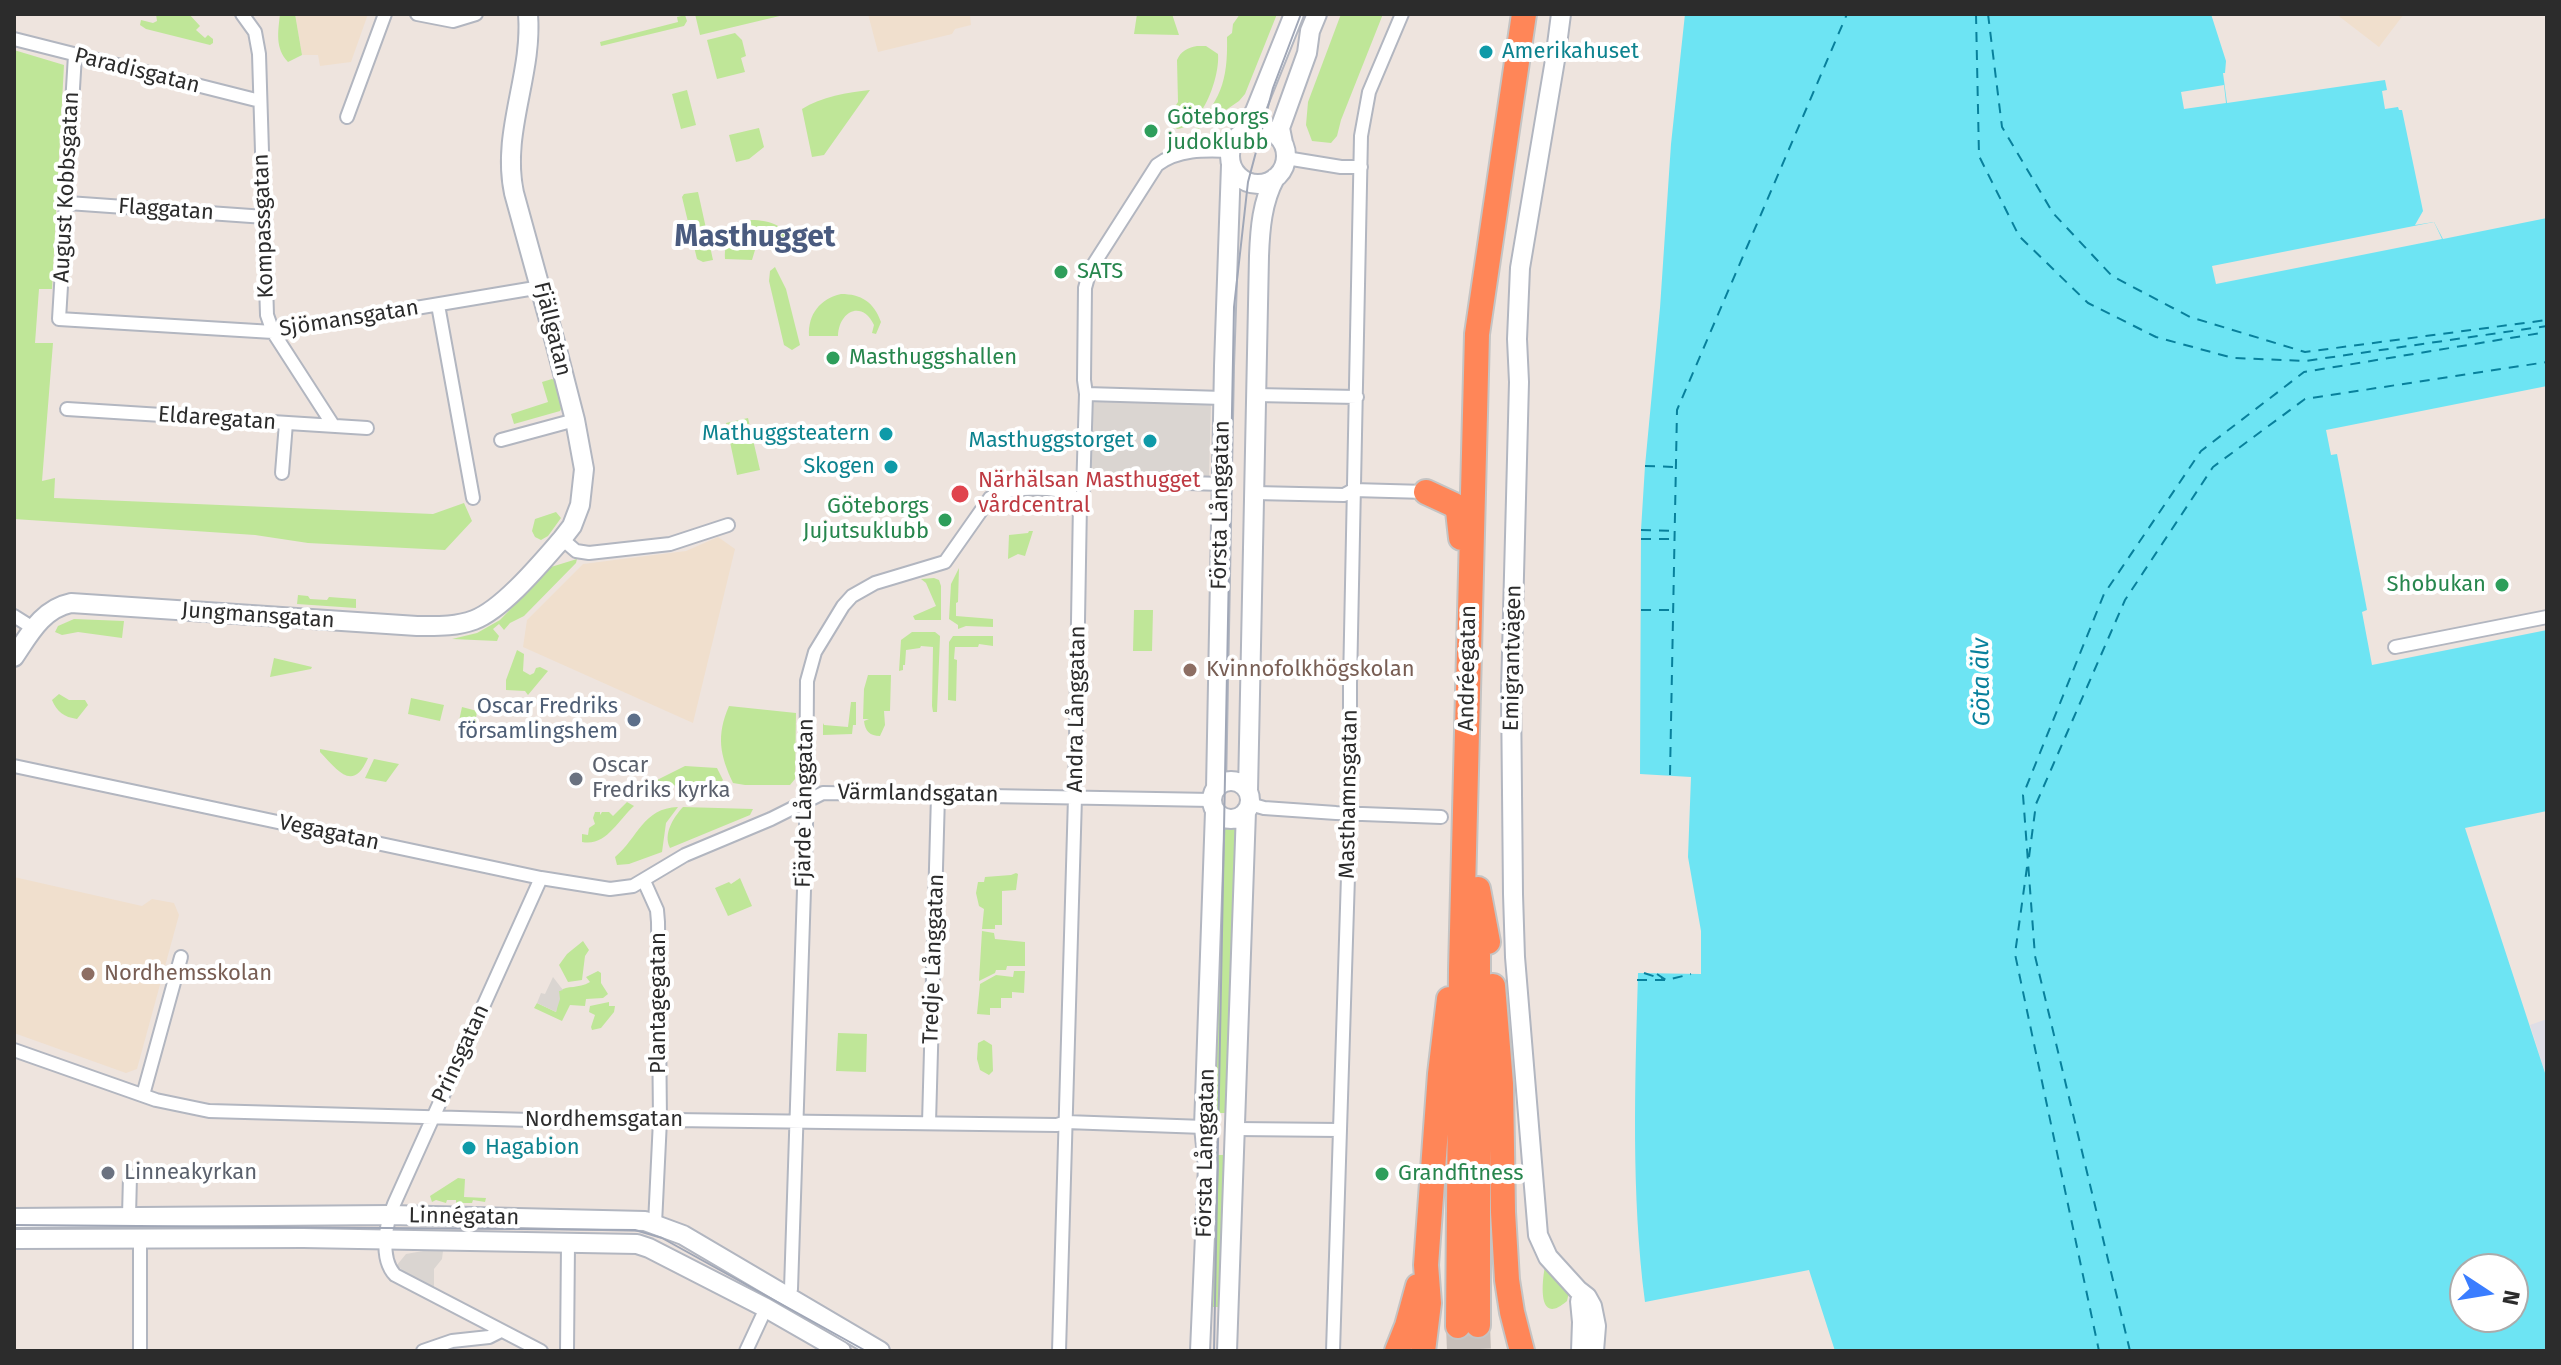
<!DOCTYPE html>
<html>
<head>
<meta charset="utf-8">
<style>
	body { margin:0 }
	#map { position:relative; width:2561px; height:1365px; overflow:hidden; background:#eee4de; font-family:"Fira Sans",sans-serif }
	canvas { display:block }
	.frame { position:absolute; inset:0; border:16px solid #2c2c2c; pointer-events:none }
	.north { position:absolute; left:2449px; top:1253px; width:80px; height:80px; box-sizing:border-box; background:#fff; border:2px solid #ababab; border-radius:50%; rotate:102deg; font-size:22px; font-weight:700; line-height:32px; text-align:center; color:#2c2c2c }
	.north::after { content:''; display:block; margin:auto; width:28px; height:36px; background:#3a7dff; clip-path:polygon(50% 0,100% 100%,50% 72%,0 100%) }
</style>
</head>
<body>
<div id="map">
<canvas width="2561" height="1365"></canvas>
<div class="frame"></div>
<div class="north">N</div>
</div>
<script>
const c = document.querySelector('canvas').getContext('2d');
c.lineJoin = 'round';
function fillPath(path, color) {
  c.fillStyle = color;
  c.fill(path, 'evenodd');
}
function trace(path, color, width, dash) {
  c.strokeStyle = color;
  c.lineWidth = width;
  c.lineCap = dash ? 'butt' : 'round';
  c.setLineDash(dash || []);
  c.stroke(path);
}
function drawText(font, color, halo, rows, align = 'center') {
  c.font = font + ' "Fira Sans",sans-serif';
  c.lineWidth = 8;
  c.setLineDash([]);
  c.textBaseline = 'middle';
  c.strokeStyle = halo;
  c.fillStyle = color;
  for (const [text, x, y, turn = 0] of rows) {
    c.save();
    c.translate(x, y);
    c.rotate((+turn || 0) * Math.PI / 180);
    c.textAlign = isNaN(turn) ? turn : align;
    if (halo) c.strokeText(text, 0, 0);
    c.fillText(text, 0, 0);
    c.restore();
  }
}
fillPath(new Path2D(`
	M 2547,1019 L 2547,1079 L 2530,1025 Z`), '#dfdee6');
fillPath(new Path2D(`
	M 295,14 L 368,14 L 351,62 L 320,66 L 318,55 L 302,55 Z
	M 868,14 L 973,14 L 970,15 L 971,25 L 955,29 L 952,34 L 878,52 Z
	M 2336,14 L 2404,14 L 2379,47 Z
	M 718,537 L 735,549 L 693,723 L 523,647 L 527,620 L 583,564 L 686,551 Z
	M 14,877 L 142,906 L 152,899 L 174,903 L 179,915 L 137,1069 L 126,1073 L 14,1033 Z`), '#f0dfcd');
fillPath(new Path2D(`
	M 156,14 L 189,14 L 200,26 L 196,30 L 205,38 L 208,35 L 213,39 L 213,43 L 210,45 L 146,29 L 140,25 L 141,20 L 153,23 L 157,21 Z
	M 280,14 L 295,14 L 302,55 L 288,62 C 275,48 278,32 280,14 Z
	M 695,14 L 788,14 L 700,35 Z
	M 1137,14 L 1172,14 L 1179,35 L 1134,34 Z
	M 1240,14 L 1277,14 L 1245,94 L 1239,101 L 1191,134 C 1220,99 1228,84 1227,37 L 1232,33 L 1233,24 Z
	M 1341,14 L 1383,14 L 1341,120 L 1337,136 L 1331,143 L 1312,141 L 1306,125 L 1308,102 Z
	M 685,15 L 687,21 L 684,26 L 601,46 L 600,42 L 678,22 L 677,17 Z
	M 735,33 L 742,40 L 746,56 L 741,58 L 745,72 L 717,79 L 707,40 Z
	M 1197,46 L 1206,46 L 1218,54 C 1220,76 1203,127 1177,129 L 1167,119 L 1178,102 L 1177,60 C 1181,51 1187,48 1197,46 Z
	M 14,50 L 64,65 L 52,289 L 39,289 L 35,343 L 53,343 L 42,481 L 55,478 L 54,498 L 433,514 L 464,503 L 472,521 L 445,550 L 308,543 L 255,535 L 14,519 Z
	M 687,90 L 696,125 L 681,129 L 672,94 Z
	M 870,90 L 824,155 L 812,157 L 802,109 C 821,97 848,92 870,90 Z
	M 759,128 L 764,147 L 749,159 L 736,162 L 729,135 Z
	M 698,192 L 713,260 L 703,262 L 697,259 L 682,197 L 684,194 Z
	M 751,220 C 769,220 791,226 790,248 L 785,250 L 780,238 L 767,235 L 758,240 L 752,260 L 725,259 C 724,239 733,227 751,220 Z
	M 775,267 L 786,289 L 800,345 L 792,350 L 784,345 L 769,281 L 770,271 Z
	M 841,294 C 861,294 874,302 881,322 L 876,334 L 872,333 L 874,325 C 862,300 839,311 838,336 L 809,336 C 808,314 820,299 841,294 Z
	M 552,379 L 554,380 L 562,407 L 560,411 L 514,424 L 511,414 L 548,402 L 542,382 Z
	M 748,418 L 760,470 L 737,475 L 726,423 Z
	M 556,512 L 561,518 L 548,536 L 541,540 L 535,537 L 532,531 L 535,519 Z
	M 1029,531 L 1033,531 L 1025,556 L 1018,554 L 1008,559 L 1009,535 L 1028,533 Z
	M 577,559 L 576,563 L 524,616 L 510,623 L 504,630 L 499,624 L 493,629 L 499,636 L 497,641 L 452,639 L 477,633 L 500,620 L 551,567 Z
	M 959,568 L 958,602 L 956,603 L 956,616 L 993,619 L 993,627 L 966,626 L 958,629 L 958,625 L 949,619 L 951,584 Z
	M 934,578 L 939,580 L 941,586 L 941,620 L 915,620 L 913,616 L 936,606 L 926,583 L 921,579 Z
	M 298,595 L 308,596 L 310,599 L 327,600 L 329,597 L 356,599 L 356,608 L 297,604 Z
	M 1134,610 L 1153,610 L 1152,651 L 1133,651 Z
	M 74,619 L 124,621 L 122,638 L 78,632 L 62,635 L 55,632 L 58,626 Z
	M 912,632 L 935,632 L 940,636 L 937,712 L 933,712 L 932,706 L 933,647 L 921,646 L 920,648 L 906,650 L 905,665 L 903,665 L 903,670 L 899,671 L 901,640 Z
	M 953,636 L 993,636 L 993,646 L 979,644 L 978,647 L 955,647 L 954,659 L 957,660 L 956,701 L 948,700 L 949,642 Z
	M 517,650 L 524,654 L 523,671 L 530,675 L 534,673 L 536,668 L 540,667 L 548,671 L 528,695 L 525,691 L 506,690 L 506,680 Z
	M 274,658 L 312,667 L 311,669 L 270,677 Z
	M 868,675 L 891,675 L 890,711 L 884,711 L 885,725 L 880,736 C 870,736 865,731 864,721 L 869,719 L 863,719 L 864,689 Z
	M 59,694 L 69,700 L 85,700 L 88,705 L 77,719 C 64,717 57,712 52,700 Z
	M 411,698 L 444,705 L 440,721 L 408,714 Z
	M 851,702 L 856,702 L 856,725 L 853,725 L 852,734 L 823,735 L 823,723 L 824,725 L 848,727 Z
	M 729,706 L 796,713 L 795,779 L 790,785 L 745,785 L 733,783 C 720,755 716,736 729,706 Z
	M 462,707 L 477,711 L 475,725 L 504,731 L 505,741 L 457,730 Z
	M 320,749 L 368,758 C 353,792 339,772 320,752 Z
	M 374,759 L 399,764 L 386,782 L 365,778 Z
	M 685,766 L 717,768 L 723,780 L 718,786 L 647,785 Z
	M 627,802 L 634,806 C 618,820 606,847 582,842 L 582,834 L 588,835 L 589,828 L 595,824 L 593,818 L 595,812 L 600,812 L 600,815 L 602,812 L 609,812 L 613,816 Z
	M 678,807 L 666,823 L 662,852 L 629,864 L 617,865 L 615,857 C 638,838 643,808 678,807 Z
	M 683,807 L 753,809 L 750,815 L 670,848 C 663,834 673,818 683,807 Z
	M 1224,823 L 1237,825 L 1228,1113 L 1215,1113 L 1213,1108 L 1220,828 Z
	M 1016,873 L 1018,874 L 1016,890 L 1002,891 L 1002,925 L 995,925 L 995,929 L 982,929 L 984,909 L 979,906 L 976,893 L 978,882 L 984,882 L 985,877 L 1011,875 Z
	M 740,878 L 752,906 L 728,916 L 715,888 L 729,882 L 731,884 Z
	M 982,931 L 994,933 L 995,939 L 1025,942 L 1025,966 L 1007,966 L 1006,970 L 996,970 L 995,973 L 979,981 Z
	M 583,941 L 589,950 L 585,956 L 582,980 L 568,982 L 559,965 L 567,954 Z
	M 598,971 L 601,973 L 601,983 L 608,994 L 603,998 L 586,999 L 585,1006 L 570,1005 L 562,1021 L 534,1008 L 537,1003 L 556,1012 L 559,991 C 568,985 578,989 590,982 L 586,977 Z
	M 1014,971 L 1025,971 L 1024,993 L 1012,992 L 1012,998 L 1001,998 L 1001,1008 L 990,1008 L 990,1015 L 977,1014 L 980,984 L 996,975 L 1013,977 Z
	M 609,1002 L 609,1006 L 615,1006 L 614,1012 L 601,1028 L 592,1030 L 591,1027 L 595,1015 L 589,1012 L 590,1006 Z
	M 838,1033 L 867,1034 L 866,1072 L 836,1071 Z
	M 984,1040 L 992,1045 L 993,1071 L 989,1075 L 980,1070 L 977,1059 L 978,1043 Z
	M 1212,1155 L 1233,1155 L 1226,1307 L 1209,1307 Z
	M 458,1178 L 465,1179 L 464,1197 L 486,1198 L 485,1202 L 473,1200 L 472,1203 L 456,1203 L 456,1200 L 447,1200 L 446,1203 L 436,1200 L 432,1202 L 430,1196 Z
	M 1545,1266 L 1569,1292 L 1567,1301 C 1537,1327 1542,1282 1545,1266 Z`), '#bfe698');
fillPath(new Path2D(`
	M 1092,399 L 1211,403 L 1209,478 L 1089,478 Z
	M 553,977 L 563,990 L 559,991 L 560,999 L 556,1012 L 537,1003 L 541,993 L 545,994 Z
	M 423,1251 L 443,1251 L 442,1259 L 434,1269 L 434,1288 L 404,1272 L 397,1265 L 406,1254 Z`), '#dad5d1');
fillPath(new Path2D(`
	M 1685,14 L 2211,14 L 2226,61 L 2225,73 L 2223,73 L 2227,103 L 2385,80 L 2387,90 L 2382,91 L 2385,109 L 2398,107 L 2399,110 L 2402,110 L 2423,211 L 2415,225 L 2434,222 L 2443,239 L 2547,218 L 2547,386 L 2326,430 L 2331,455 L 2337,454 L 2367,610 L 2362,612 L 2372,665 L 2547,630 L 2547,811 L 2465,828 L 2547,1079 L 2547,1351 L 1835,1351 L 1809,1270 L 1645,1302 C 1631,1193 1635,1083 1638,973 L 1701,974 L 1701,931 L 1688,857 L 1691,777 L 1640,774 L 1641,530 L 1645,466 L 1660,308 L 1671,144 ZM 2465,1269 L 2513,1269 L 2513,1317 L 2465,1317 Z`), '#6de4f3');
fillPath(new Path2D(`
	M 2224,85 L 2226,103 L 2184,109 L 2181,92 Z
	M 2434,222 L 2442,239 L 2216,284 L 2212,266 Z`), '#eee4de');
trace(new Path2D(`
	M 1976,14 L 1979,156 L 2019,236 L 2088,303 L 2156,337 L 2233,358 L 2305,361 L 2547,326
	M 1988,14 L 2002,127 L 2053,213 L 2112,276 L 2190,317 L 2305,352 L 2547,320
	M 1645,466 L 1675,467
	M 1641,530 L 1675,531
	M 1641,539 L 1675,539
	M 1641,610 L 1672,610
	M 1670,775 L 1677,410 L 1847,14
	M 2029,857 L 2036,804 L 2125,600 L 2213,467 L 2305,399 L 2547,362
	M 2027,867 L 2015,954 L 2099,1351
	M 1644,973 L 1662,979
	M 1657,974 L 1666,980
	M 1637,980 L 1667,980 L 1691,974
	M 2130,1351 L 2035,956 L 2023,795 L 2104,594 L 2201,451 L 2304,372 L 2547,332`), '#08809c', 2, [10, 8]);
trace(new Path2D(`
	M 1478,1325 L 1479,1351
	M 1458,1326 L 1459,1351`), '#c7bfba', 24, [24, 12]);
const street = new Path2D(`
	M 242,14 L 255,32 L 259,54 L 267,315 L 273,332 L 333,425
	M 417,14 L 453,21 L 476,14
	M 14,39 L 260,101
	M 75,55 L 59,319 L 273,332 L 541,287
	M 347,117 L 385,14
	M 1286,158 L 1341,167 L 1361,167
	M 68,203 L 265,217
	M 438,305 L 473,498
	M 1086,394 L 1223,398
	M 1255,395 L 1357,397
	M 67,409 L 367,428
	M 501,440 L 575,420
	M 282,473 L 286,423
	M 1084,480 L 1222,484
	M 1255,493 L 1344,495 L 1353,490 L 1426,492
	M 562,539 L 576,551 L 589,553 L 670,544 L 728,525
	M 14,616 L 33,628
	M 2395,647 L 2547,617
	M 14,766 L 541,878 L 610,889 L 633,886 L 685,855 L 771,819 L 823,793 L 1212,800
	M 1250,804 L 1264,808 L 1336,813 L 1441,817
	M 541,878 L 394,1204 C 386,1223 379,1258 395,1275 L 541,1351
	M 644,881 L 657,910 L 658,922 L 660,1120 L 655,1224
	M 14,1050 L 156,1100 L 209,1111 L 567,1121 L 673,1120 L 1057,1125 L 1066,1122 L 1204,1127
	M 143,1095 L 181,957
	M 929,1123 L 938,795
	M 1236,1129 L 1340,1130
	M 129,1216 L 130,1176
	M 140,1240 L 140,1351
	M 788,1296 L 791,1289 L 806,828 L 807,681 L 815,652 L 843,606 L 852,596 L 875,583 L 945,562 L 990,498 C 1004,487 1054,486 1070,494 C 1074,497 1077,500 1080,503
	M 423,1351 L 452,1341 L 489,1337 L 501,1331
	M 567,1351 L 568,1244
	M 746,1351 L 766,1308
	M 1059,1351 L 1075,797 L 1080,503 L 1083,494 L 1086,394 L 1084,380 L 1085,288 L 1090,270 L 1157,165 C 1178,149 1204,150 1230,151
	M 1333,1351 L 1350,813 L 1350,684 L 1361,136 L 1369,92 L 1402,14`);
const secondary = new Path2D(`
	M 1561,14 L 1555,60 L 1520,268 L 1517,339 L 1519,382 L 1511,691 L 1513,894 L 1515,957 L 1538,1235 L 1548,1257 L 1578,1290 L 1587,1297 L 1592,1306 L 1596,1326 L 1594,1351
	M1230 156a28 28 0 1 1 56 0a28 28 0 1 1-56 0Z
	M 1244,131 L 1255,111 L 1294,14
	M 1283,143 L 1280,128 L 1307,53 L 1310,31 L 1317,14
	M 14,657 C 29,635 42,609 71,603 L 417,626 C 436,626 455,627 474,620 C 503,609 541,563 562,539 L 572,526 L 580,505 L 584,469 L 575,420 L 555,342 L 514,193 C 501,132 533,75 528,14
	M1212 800a19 19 0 1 1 38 0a19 19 0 1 1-38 0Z
	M 1216,789 L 1224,366 L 1231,165
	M 1248,791 L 1259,256 C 1260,229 1262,202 1275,178
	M 14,1218 L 390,1215 L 645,1221 L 683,1235 L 880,1351
	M 14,1239 L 303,1238 L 637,1244 L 649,1248 L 766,1308 L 841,1351
	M 1580,1301 L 1582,1322 L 1581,1351
	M 1200,1351 L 1208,1166 L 1204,1127 L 1215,811
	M 1227,1351 L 1246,811`);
const highway = new Path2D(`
	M 1426,492 L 1454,505 L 1458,511 L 1461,538
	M 1478,889 L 1488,942
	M 1478,928 L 1478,1325
	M 1493,986 L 1501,1084 L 1503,1212 L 1507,1280 L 1512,1312 L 1522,1351
	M 1458,1326 L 1461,970 L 1477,334 L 1524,14
	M 1397,1351 L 1407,1326 L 1418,1286
	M 1423,1351 L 1429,1303 L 1426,1265 L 1440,1074 L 1449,999`);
trace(street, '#b2b6c0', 16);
trace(secondary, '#b2b6c0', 22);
trace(highway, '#c4c4c4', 28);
trace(street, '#fff', 12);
trace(secondary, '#fff', 18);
trace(highway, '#ff8658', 24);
trace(new Path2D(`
	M 14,1225 L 635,1230 L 662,1238 L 866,1351
	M 1214,1351 L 1234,307 L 1248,182 L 1273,88 L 1301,14`), '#a0a7b7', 2);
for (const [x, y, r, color] of [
	[1486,52,8,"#0f9aa8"],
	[1151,131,8,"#2e9e5b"],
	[1061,272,8,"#2e9e5b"],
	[833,358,8,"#2e9e5b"],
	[886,434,8,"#0f9aa8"],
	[1150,441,8,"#0f9aa8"],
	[891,467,8,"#0f9aa8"],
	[960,494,10,"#e0444e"],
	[945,520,8,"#2e9e5b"],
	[2502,585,8,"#2e9e5b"],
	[1190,670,8,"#8d6e63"],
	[634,720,8,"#5c6f8a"],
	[576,779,8,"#6b7280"],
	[88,974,8,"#8d6e63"],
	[469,1148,8,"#0f9aa8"],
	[108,1173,8,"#6b7280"],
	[1382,1174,8,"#2e9e5b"]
]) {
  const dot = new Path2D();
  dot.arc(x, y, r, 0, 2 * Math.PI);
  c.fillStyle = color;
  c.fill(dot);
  trace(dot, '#fff', 3);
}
drawText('22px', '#0d838f', '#fff', [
	["Amerikahuset",1502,52,"left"],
	["Mathuggsteatern",870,434],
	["Masthuggstorget",1134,441],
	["Skogen",875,467],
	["Hagabion",485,1148,"left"]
], 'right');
drawText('22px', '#2c2c2c', '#fff', [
	["Paradisgatan",137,71,14],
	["August Kobbsgatan",67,187,-87],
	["Flaggatan",166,210,4],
	["Kompassgatan",264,226,-92],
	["Sjömansgatan",349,319,-9],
	["Fjällgatan",552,329,76],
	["Eldaregatan",217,419,4],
	["Första Långgatan",1221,505,-89],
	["Jungmansgatan",258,616,4],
	["Emigrantvägen",1513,658,-89],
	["Andréegatan",1468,668,-89],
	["Andra Långgatan",1077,709,-89],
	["Värmlandsgatan",918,794,1],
	["Masthamnsgatan",1349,794,-89],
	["Fjärde Långgatan",805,803,-89],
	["Vegagatan",329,833,12],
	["Tredje Långgatan",934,959,-88],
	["Plantagegatan",659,1003,-90],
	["Prinsgatan",461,1054,-65],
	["Nordhemsgatan",604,1120],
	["Första Långgatan",1206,1153,-89],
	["Linnégatan",464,1217,1]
]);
drawText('22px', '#27864d', '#fff', [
	["Göteborgs",1167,118],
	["judoklubb",1167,143],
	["SATS",1077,272],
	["Masthuggshallen",849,358],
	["Göteborgs",929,507,"right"],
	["Jujutsuklubb",929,532,"right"],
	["Shobukan",2486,585,"right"],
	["Grandfitness",1398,1174]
], 'left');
drawText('22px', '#be3a42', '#fff', [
	["Närhälsan Masthugget",978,481],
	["vårdcentral",978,506]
], 'left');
drawText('22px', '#785e54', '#fff', [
	["Kvinnofolkhögskolan",1206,670],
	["Nordhemsskolan",104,974]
], 'left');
drawText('22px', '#4e5e75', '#fff', [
	["Oscar Fredriks",618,707],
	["församlingshem",618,732]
], 'right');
drawText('22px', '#5b616d', '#fff', [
	["Oscar",592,766],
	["Fredriks kyrka",592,791],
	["Linneakyrkan",124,1173]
], 'left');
drawText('italic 24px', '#08809c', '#fff', [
	["Göta älv",1982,682,-91]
]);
drawText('bold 30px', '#4a5b7f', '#fff', [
	["Masthugget",755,238]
]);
</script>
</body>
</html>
